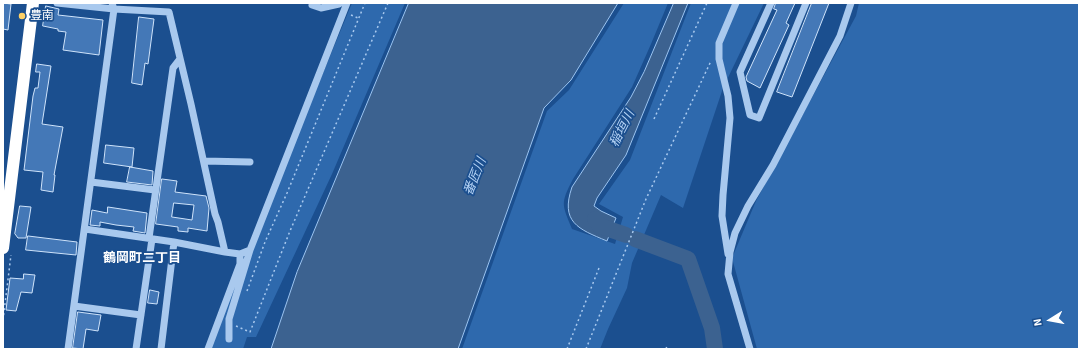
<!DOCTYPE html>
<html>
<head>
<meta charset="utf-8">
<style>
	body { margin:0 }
	#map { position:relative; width:1082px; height:352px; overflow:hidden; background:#1b4f8f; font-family:"Source Sans 3",sans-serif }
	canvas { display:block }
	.frame { position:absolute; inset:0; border:4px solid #fff; pointer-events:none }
	.north { position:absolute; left:1030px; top:300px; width:40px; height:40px; -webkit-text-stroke:3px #1b4f8f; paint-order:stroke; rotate:259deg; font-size:11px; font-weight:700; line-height:16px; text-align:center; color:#fff }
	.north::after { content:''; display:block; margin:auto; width:14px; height:18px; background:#fff; clip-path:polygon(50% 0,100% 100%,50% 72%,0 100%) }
</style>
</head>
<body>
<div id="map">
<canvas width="1082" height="352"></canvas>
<div class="frame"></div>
<div class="north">N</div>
</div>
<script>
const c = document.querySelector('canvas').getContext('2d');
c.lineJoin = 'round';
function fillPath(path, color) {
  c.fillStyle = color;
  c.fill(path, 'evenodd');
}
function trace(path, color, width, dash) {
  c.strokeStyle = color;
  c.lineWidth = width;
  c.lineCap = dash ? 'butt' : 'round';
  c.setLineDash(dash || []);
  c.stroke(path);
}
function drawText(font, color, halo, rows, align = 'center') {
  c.font = font + ' "Source Sans 3","Noto Sans JP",sans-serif';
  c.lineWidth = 3.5;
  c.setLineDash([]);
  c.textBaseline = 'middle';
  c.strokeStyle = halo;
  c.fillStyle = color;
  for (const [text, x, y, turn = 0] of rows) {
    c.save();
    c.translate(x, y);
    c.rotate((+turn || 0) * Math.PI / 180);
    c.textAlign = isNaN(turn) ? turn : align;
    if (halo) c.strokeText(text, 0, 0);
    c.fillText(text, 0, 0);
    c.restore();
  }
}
fillPath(new Path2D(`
	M 352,3 L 405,3 L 332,174 L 256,337 L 247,337 L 243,349 L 209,349 Z
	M 624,3 L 668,3 L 651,44 L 632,87 L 573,179 C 560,204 562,204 572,229 L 615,244 L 623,217 L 599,204 L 630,160 L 691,3 L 764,3 L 723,88 L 683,208 L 661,195 L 632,263 L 627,288 L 608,329 L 600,349 L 462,349 L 547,111 L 569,90 Z
	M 859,3 L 1079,3 L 1079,349 L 757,349 L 732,258 L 756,201 L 856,16 Z`), '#2e69ad');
const water = new Path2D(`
	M 409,3 L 618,3 L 571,80 L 544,108 L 458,349 L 271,349 L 297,272 Z
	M 674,3 L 688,3 L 626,155 L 597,198 L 594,206 L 601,211 L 616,218 L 607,241 C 578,229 560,222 572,187 L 631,97 L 644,72 Z`);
fillPath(water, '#3c6290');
trace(water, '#9cc4f0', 1);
trace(new Path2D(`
	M 595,219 L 600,226 L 626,235
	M 635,239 L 688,259 L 712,328 L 715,349`), '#3c6290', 16);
const building = new Path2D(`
	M 3,3 L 11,4 L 8,30 L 3,29 Z
	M 776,3 L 795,3 L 786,23 L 789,25 L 760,88 L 747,81 L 746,77 L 777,10 L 774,9 Z
	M 812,3 L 829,3 L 792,97 L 777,92 Z
	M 46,6 L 59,9 L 58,15 L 103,20 L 99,55 L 63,50 L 66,32 L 58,31 L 58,29 L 43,26 Z
	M 139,17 L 154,19 L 148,64 L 145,63 L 142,85 L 132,83 Z
	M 37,64 L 51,66 L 42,124 L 63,127 L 54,175 L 55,175 L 53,192 L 41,190 L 43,172 L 24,170 L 33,96 L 35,88 L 38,88 L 40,72 L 36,72 Z
	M 106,145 L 134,148 L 132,167 L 104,163 Z
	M 130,167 L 153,171 L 152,185 L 127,182 Z
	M 162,179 L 177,181 L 175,192 L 206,196 L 209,208 L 207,231 L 188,228 L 188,232 L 178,231 L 178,227 L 156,224 ZM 174,203 L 194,205 L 192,220 L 172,217 Z
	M 20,206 L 31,207 L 26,238 L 18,238 L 15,234 Z
	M 108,207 L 147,213 L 145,233 L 133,231 L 134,227 L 116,225 L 100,222 L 100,226 L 90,225 L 92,210 L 107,213 Z
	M 28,236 L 77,242 L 76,255 L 26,250 Z
	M 24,274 L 35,275 L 32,293 L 21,292 L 16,311 L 6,310 L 10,278 L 23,279 Z
	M 150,290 L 159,292 L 157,304 L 148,303 Z
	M 78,312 L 101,315 L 98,331 L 86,329 L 83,349 L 73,348 Z`);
fillPath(building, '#4478b7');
trace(building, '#cfe3fa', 1);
trace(new Path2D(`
	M 351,15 L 358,18
	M 654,119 L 707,3
	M 247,291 L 265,242 L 287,193 L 365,3
	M 3,320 L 11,255
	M 236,326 L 250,332 L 290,231 L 388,3
	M 567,349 L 599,268
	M 586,349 L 646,199 L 711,61
	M 666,349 L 667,346`), '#a9c9ee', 1.5, [2, 3]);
trace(new Path2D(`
	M 57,3 L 114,9 L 169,12 L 191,104 L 215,214 L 218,222 L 225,252 L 174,242 L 85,229
	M 771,3 L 740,72 L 750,115 L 759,118 L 806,3
	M 312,5 L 321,8 L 339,4 L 340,3
	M 204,161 L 250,162
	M 91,182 L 155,190
	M 149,238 L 173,68 L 180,59
	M 225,252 L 240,254 L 250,250 L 347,3
	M 728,254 L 722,216 L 723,195 L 730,118 L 728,96 L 719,59 L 719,43 L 736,3
	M 74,306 L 141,315
	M 229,339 L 229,319 L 250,250
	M 68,349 L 114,9 L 112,3
	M 136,349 L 152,239
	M 161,349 L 174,242
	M 208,349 L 240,264 L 240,254
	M 750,349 L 728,274 L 730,252 L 735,233 L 748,206 L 773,165 L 840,36 L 851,3`), '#a9c9ee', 7);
trace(new Path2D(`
	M 3,248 L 33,3`), '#fff', 12);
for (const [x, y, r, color] of [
	[22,16,4,"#ffd166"]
]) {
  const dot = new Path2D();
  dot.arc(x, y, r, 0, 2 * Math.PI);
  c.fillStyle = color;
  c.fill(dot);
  trace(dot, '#1b4f8f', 1.5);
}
drawText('12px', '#fff', '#1b4f8f', [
	["豊南",30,16]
], 'left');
drawText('italic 13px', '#b5d3f5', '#1b4f8f', [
	["稲垣川",623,129,-63],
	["番匠川",476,177,-68]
]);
drawText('bold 13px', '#fff', '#1b4f8f', [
	["鶴岡町二丁目",142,259]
]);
</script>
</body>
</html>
